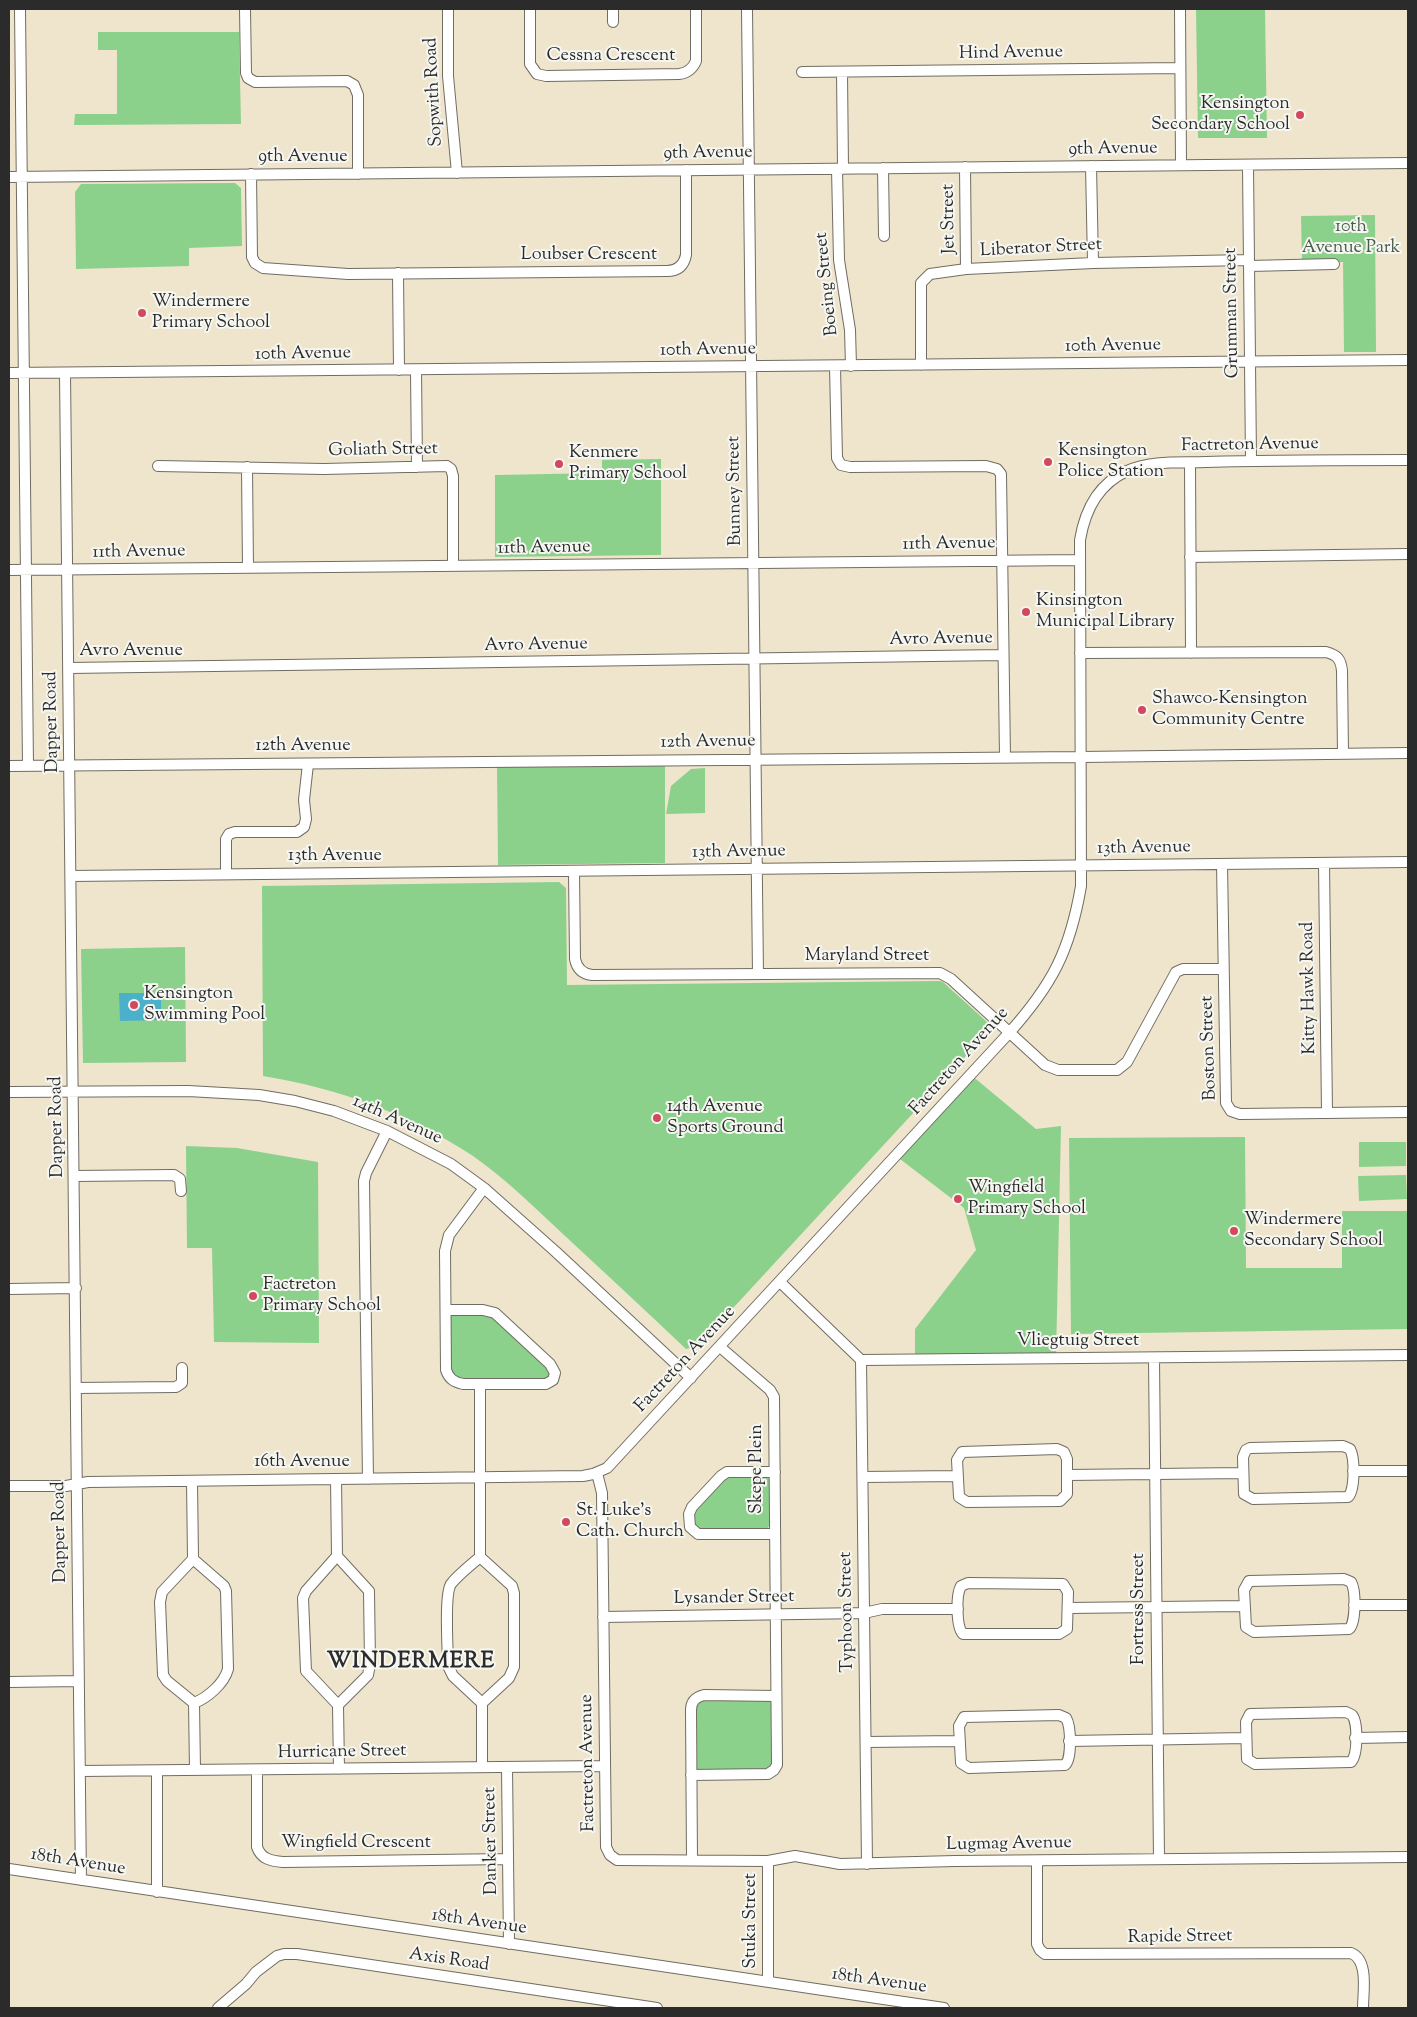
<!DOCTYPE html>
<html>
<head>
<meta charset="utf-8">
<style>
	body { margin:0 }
	#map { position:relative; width:1417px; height:2017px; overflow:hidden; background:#efe5cc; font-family:"Sorts Mill Goudy",serif }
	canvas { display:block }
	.frame { position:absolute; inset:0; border:10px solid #2b2b2b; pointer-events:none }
</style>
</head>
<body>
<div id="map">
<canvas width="1417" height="2017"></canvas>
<div class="frame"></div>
</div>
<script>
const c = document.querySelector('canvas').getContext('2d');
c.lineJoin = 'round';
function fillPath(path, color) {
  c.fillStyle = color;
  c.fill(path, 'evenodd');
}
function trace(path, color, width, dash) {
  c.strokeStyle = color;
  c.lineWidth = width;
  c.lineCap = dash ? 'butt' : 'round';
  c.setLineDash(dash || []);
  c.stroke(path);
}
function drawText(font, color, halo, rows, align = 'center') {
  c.font = font + ' "Sorts Mill Goudy",serif';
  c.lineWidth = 4;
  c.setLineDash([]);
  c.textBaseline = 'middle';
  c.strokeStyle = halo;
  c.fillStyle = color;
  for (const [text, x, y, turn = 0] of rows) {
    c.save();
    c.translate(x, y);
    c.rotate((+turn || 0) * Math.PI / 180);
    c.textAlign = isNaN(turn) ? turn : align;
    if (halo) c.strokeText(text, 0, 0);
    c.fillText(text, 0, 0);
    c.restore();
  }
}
fillPath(new Path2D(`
	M 1196,9 L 1265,9 L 1267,138 L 1198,138 Z
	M 98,32 L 239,32 L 241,124 L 74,125 L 75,114 L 117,114 L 117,50 L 98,50 Z
	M 235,183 L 241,188 L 242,246 L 189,248 L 189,266 L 76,269 L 75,192 L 81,184 Z
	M 1375,215 L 1376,352 L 1344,352 L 1343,262 L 1302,262 L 1301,216 Z
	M 661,459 L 661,555 L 495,557 L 495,475 L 602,473 L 602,460 Z
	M 665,764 L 665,863 L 498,865 L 497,766 Z
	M 705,768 L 705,813 L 666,814 L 671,786 L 691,769 Z
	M 559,882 L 566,888 L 567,985 L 940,981 L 943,982 L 987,1022 L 988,1032 L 698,1346 L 686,1349 C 646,1311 605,1273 564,1235 C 535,1208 506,1179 473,1156 C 409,1114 338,1088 263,1076 L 262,886 Z
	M 185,947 L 186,1062 L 83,1063 L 81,949 Z
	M 971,1075 L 1036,1129 L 1061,1126 L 1056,1358 L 915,1360 L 915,1329 L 976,1250 L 964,1208 L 896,1156 Z
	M 1245,1137 L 1246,1268 L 1342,1268 L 1342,1211 L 1408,1211 L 1408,1329 L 1071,1334 L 1069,1138 Z
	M 1359,1142 L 1406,1142 L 1406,1166 L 1359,1167 Z
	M 186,1146 L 237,1148 L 318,1162 L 319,1343 L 214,1342 L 212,1248 L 187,1248 Z
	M 1406,1175 L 1407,1199 L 1359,1201 L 1358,1176 Z
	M 489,1313 L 549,1366 C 551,1373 550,1376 545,1380 L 460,1380 L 450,1372 L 451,1316 L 454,1314 Z
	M 766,1475 L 770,1480 L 771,1524 L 766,1530 L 697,1529 L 693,1521 L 693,1514 L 725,1477 Z
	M 703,1699 L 770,1700 L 772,1703 L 774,1762 L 769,1770 L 699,1771 L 696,1769 L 694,1710 L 697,1703 Z`), '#8bd18b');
fillPath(new Path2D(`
	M 119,993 L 161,993 L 161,1020 L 120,1021 Z`), '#4bb0ca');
const minor = new Path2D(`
	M 20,9 L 28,766
	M 245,9 L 246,73 L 248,78 L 255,82 L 347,81 L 354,85 L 358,95 L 358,174
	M 448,9 L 448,76 L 457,173
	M 530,9 L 530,64 L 537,74 L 546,76 L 679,74 C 688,73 693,68 696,61 L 696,9
	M 613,9 L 613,22
	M 747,9 L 758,974
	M 1180,9 L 1181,165
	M 802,72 L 1180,68
	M 842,72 L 843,169
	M 1248,165 L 1251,461
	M 1091,166 L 1093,263
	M 965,167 L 966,269
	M 883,168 L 884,236
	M 837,169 L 839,260 L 850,330 L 851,366
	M 251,174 L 252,257 L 255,263 L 263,268 L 348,274 L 667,271 C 678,271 684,265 686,255 L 686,170
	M 9,177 L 1408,163
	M 1249,266 L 1334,264
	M 398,273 L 399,370
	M 921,365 L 921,283 L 930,274 L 966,269 L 1093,263 L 1248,260
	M 835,366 L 837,458 L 841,465 L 850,467 L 986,466 L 997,469 L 1001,474 L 1005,757
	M 416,370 L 417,467
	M 9,373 L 1408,360
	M 65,373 L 81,1880
	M 1190,463 L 1191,653
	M 158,466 L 324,469 L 447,466 L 451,469 L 453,476 L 453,566
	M 247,467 L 248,568
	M 1190,557 L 1408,554
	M 9,570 L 1080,560
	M 1080,653 L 1326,652 C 1337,655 1341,659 1342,671 L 1343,754
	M 69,668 L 1003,655
	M 9,766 L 1081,757 L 1408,753
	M 1324,863 L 1327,1113
	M 1222,864 L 1226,1103 L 1231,1111 L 1240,1114 L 1408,1112
	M 574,871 L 575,959 C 577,969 583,974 592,975 L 940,973 L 951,979 L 1045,1065 L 1058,1070 L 1117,1070 L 1127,1062 L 1176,972 L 1183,969 L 1223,969
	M 226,874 L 226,839 L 229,834 L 235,832 L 297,832 L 304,827 L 306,819 L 304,800 L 308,764
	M 71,876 L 1408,862
	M 9,1092 L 188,1091 L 259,1095 L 295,1101 L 334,1111 L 387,1131 L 451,1164 L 484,1188 L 556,1252 L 691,1378
	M 74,1176 L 174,1175 L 180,1179 L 181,1191
	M 780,1282 L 861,1360 L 1408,1355
	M 9,1289 L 76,1288
	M 446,1310 L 483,1310 L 495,1313 L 550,1364 L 555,1373 L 553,1380 L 546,1384 L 463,1384 C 454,1382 449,1379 446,1370 L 445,1251 L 449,1235 L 484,1188
	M 1154,1358 L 1159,1859
	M 861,1360 L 867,1864
	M 480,1384 L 480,1557 L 512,1586 L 514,1593 L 514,1667 L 509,1678 L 482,1703
	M 76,1388 L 176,1387 L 182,1383 L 182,1368
	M 1343,1446 L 1350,1449 C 1355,1458 1355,1490 1348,1497 L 1253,1499 L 1244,1494 L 1243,1457 L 1246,1450 L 1250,1448 Z
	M 1057,1449 L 1064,1452 L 1067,1459 L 1067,1494 L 1060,1501 L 967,1502 L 959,1497 L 957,1460 L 962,1452 Z
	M 1353,1471 L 1408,1471
	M 775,1472 L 727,1472 L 721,1476 L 692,1507 L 689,1514 L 690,1527 L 698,1534 L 775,1534
	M 597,1473 L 602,1493 L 606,1847 L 610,1855 L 617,1860 L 768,1861 L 795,1856 L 840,1864 L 955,1861 L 1408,1857
	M 1067,1475 L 1243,1473
	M 863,1477 L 957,1476
	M 336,1479 L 337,1556 L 369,1591 L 370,1664 L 368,1675 L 338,1705
	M 368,1479 L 364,1181 L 366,1173 L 387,1131
	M 192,1481 L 193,1559 L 162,1592 L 160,1602 L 163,1675 L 167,1681 L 194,1703 L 195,1770
	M 9,1486 L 66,1486 L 88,1482 L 583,1476 L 593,1474 L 607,1468 L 1009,1033 C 1052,985 1070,951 1081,886 L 1080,540 C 1085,510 1098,484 1127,471 C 1151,460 1181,463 1206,462 C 1274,460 1341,460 1408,460
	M 337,1556 L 306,1591 L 303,1598 L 306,1671 L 338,1705 L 339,1769
	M 480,1557 C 471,1565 459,1574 451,1584 C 444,1594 448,1651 448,1666 L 453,1676 L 482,1703 L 482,1767
	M 193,1559 L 224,1586 L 226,1591 L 228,1669 C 224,1684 207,1698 194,1703
	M 1344,1579 L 1351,1582 C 1356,1590 1356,1623 1349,1629 L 1254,1632 L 1246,1627 L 1244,1590 L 1249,1581 Z
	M 968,1583 L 1063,1584 L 1068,1592 L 1067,1629 L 1059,1634 L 963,1634 C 956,1627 956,1594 961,1586 Z
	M 1354,1605 L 1408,1605
	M 1068,1608 L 1244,1606
	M 603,1617 L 864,1613 L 882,1609 L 958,1609
	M 9,1682 L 79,1681
	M 1346,1712 L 1352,1715 C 1358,1722 1358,1755 1351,1762 L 1255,1764 L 1247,1759 L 1246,1722 L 1250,1714 Z
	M 1059,1715 L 1066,1718 C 1071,1726 1072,1759 1065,1765 L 969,1768 L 961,1763 L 959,1726 L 964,1717 Z
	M 1355,1738 L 1408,1737
	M 1069,1741 L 1246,1738
	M 866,1742 L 960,1741
	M 507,1767 L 509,1944
	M 257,1770 L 257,1847 C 261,1859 271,1861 283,1862 L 508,1859
	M 80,1771 L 605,1766
	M 157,1771 L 157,1892
	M 691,1775 L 768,1774 L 774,1770 L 777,1765 L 774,1397 L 770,1390 L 720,1347
	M 692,1860 L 691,1710 C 691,1701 696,1697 704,1695 L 776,1696
	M 768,1861 L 768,1982
	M 1037,1861 L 1037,1944 L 1040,1950 L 1045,1954 L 1351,1953 C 1369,1960 1363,1992 1363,2008
	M 9,1869 L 944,2008
	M 218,2008 L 246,1984 L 256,1972 L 277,1956 L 284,1954 L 297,1954 L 324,1958 L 657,2008`);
trace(minor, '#706c63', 12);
trace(minor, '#fff', 10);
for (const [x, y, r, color] of [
	[1300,115,5,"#d1495b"],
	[142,313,5,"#d1495b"],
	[1048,462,5,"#d1495b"],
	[559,464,5,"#d1495b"],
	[1026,612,5,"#d1495b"],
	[1142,710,5,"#d1495b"],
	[134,1005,5,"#d1495b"],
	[657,1118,5,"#d1495b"],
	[958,1199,5,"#d1495b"],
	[1234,1231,5,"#d1495b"],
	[253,1296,5,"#d1495b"],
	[566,1522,5,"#d1495b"]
]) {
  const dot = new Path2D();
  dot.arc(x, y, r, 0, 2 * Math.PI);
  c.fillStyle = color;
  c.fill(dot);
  trace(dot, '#f6f6f2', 2);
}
drawText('18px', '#2b2b2b', '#f6f6f2', [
	["Hind Avenue",1011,54,-1],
	["Cessna Crescent",611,57],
	["Sopwith Road",435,92,-93],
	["9th Avenue",1113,150,-1],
	["9th Avenue",708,154,-1],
	["9th Avenue",303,158],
	["Jet Street",950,219,-91],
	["Liberator Street",1041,249,-3],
	["Loubser Crescent",589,256],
	["Boeing Street",828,284,-96],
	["Grumman Street",1233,313,-91],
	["10th Avenue",1113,347,-1],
	["10th Avenue",708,351,-1],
	["10th Avenue",303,355,-1],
	["Factreton Avenue",1250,446,-1],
	["Goliath Street",383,451,-1],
	["Bunney Street",736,491,-91],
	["11th Avenue",949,545,-1],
	["11th Avenue",544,549,-1],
	["11th Avenue",139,553,-1],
	["Avro Avenue",941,640,-1],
	["Avro Avenue",536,646,-1],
	["Avro Avenue",131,652],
	["Dapper Road",53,722,-91],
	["12th Avenue",708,743,-1],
	["12th Avenue",303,747],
	["13th Avenue",1144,849,-1],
	["13th Avenue",739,853,-1],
	["13th Avenue",335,857],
	["Maryland Street",867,957],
	["Kitty Hawk Road",1310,988,-91],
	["Boston Street",1210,1048,-92],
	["Factreton Avenue",960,1062,-48],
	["14th Avenue",397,1121,24],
	["Dapper Road",58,1127,-91],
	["Vliegtuig Street",1078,1342],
	["Factreton Avenue",686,1360,-47],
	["16th Avenue",302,1463],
	["Skepe Plein",758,1469,-90],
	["Dapper Road",61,1532,-91],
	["Lysander Street",734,1599,-1],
	["Fortress Street",1140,1609,-90],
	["Typhoon Street",848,1612,-91],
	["Hurricane Street",342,1753,-1],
	["Factreton Avenue",589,1763,-91],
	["Danker Street",492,1841,-91],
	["Wingfield Crescent",356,1844],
	["Lugmag Avenue",1009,1845,-1],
	["18th Avenue",78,1863,9],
	["Stuka Street",752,1921,-90],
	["18th Avenue",479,1923,8],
	["Rapide Street",1180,1938,-1],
	["Axis Road",449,1961,8],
	["18th Avenue",879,1982,8]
]);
drawText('18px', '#2b2b2b', '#f6f6f2', [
	["Kensington",1290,105,"right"],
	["Secondary School",1290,126,"right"],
	["Windermere",152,303],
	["Primary School",152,324],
	["Kensington",1058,452],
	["Police Station",1058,473],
	["Kenmere",569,454],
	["Primary School",569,475],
	["Kinsington",1036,602],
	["Municipal Library",1036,623],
	["Shawco-Kensington",1152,700],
	["Community Centre",1152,721],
	["Kensington",144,995],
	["Swimming Pool",144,1016],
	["14th Avenue",667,1108],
	["Sports Ground",667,1129],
	["Wingfield",968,1189],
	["Primary School",968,1210],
	["Windermere",1244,1221],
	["Secondary School",1244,1242],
	["Factreton",263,1286],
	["Primary School",263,1307],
	["St. Luke's",576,1512],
	["Cath. Church",576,1533]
], 'left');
drawText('18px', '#485d48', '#f6f6f2', [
	["10th",1351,228],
	["Avenue Park",1351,249]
]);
c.letterSpacing = '1px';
drawText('bold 22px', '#2b2b2b', '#f6f6f2', [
	["WINDERMERE",411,1663]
]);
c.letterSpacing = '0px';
</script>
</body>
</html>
